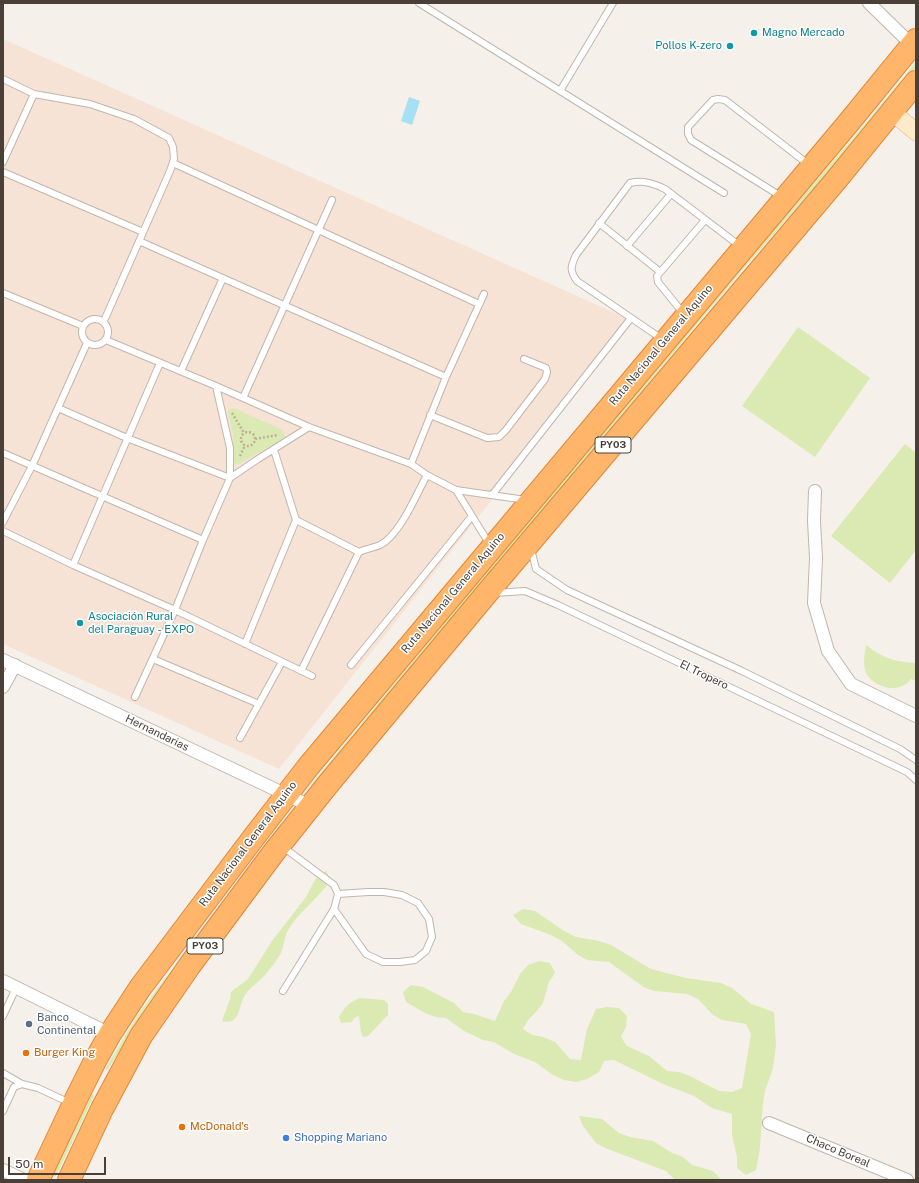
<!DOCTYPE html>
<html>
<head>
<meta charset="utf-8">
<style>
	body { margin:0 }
	#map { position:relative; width:919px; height:1183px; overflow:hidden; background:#f5f0ea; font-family:"Public Sans",sans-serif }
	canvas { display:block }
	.frame { position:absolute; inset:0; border:4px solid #4a4037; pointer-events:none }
	.scale { position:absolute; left:8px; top:1157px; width:98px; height:18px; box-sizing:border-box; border:2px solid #4a4037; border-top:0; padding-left:5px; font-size:12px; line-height:14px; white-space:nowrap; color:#4a4037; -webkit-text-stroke:3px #fff; paint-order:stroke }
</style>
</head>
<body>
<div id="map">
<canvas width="919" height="1183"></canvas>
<div class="frame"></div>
<div class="scale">50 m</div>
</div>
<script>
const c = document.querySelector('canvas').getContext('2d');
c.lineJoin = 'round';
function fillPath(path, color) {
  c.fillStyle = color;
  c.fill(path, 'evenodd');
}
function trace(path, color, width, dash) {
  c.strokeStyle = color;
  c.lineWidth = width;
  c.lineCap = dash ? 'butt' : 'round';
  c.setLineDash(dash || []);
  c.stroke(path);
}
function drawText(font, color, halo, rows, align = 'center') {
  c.font = font + ' "Public Sans",sans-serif';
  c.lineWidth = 3;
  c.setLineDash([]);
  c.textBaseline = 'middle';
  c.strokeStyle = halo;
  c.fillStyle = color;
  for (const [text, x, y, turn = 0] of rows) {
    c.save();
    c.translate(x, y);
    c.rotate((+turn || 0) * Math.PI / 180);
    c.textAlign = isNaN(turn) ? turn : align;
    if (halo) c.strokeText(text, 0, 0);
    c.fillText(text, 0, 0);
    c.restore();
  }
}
fillPath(new Path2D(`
	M 3,39 L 633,321 L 279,769 L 3,644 Z`), '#f7e3d5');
fillPath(new Path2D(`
	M 916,62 L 916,67 L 864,130 L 739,274 L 312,788 L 311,785 L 525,525 L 736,272 L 862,128 Z
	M 798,327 L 870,378 L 815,457 L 742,406 Z
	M 233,408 L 281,429 L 285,434 L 283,439 L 236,465 L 234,462 L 233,434 L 228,412 L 229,409 Z
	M 905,444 L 916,453 L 916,550 L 890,583 L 831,536 Z
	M 866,645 C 883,658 895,662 916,663 L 916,681 L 911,679 C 909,681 907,684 904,685 C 892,693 869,684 865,670 C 863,661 865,653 866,645 Z
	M 279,828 L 140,1018 L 108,1069 L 106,1070 L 106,1068 L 137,1016 Z
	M 326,871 L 331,880 C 318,899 298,912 287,932 C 284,939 284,946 281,953 C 277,960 270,969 265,975 C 259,982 250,987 245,995 C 238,1005 241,1026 222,1021 L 230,999 L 231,992 L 248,979 L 272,941 L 306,897 L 316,878 Z
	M 523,909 L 535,911 L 564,931 L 576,937 L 599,941 L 611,945 L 651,969 L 686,978 L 721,983 L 732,988 L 751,1004 L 774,1012 L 776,1046 L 773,1068 L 765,1091 L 763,1103 L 760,1148 L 756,1170 L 746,1175 L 737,1168 L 737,1157 L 732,1135 L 732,1114 L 712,1108 L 694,1096 L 663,1084 L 614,1060 L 604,1061 L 599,1072 L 587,1079 L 576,1082 L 564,1080 L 553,1075 L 535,1062 L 514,1054 L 494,1042 L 483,1040 L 464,1031 L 446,1018 L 436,1017 L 425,1013 L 406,1002 L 403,992 L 411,985 L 423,987 L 454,1003 L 463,1012 L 474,1014 L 495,1021 L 504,1001 L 511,992 L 520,974 L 528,965 L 539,961 L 550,963 L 555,973 L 549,982 L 543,1003 L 536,1012 L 528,1020 L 523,1029 L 532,1035 L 543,1037 L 555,1042 L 570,1059 L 581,1060 L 587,1029 L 596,1009 L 607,1007 L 619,1008 L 627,1016 L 626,1027 L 621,1037 L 627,1046 L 649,1056 L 667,1071 L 679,1072 L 690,1076 L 719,1091 L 732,1092 L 742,1088 L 751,1034 L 746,1024 L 722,1020 L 713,1015 L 698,999 L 687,994 L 655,991 L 645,988 L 609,962 L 587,960 L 578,955 L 562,941 L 551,935 L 521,924 L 513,915 Z
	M 360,998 L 384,1000 L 388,1004 L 388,1015 L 368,1036 L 363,1037 L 361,1032 L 359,1016 L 354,1018 L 352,1022 L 341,1023 L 339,1017 C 344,1008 350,1001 360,998 Z
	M 91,1095 L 93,1094 L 94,1096 L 56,1176 L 54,1177 L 53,1175 Z
	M 579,1116 L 602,1119 L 619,1133 L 630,1137 L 653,1141 L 672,1153 L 683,1157 L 692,1165 L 713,1171 L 722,1180 L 675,1180 L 666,1171 L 605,1148 L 596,1143 L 583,1126 Z`), '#daeab2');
fillPath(new Path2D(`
	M 409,97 L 420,101 L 412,125 L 401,121 Z`), '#a5e0f3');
const lane = new Path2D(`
	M 419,3 L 724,193
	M 3,79 L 34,94 L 90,104 L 134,119 L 169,138 L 173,147 L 174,159 L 170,171 L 104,321
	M 560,91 L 613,3
	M 3,162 L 34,94
	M 173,163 L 479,304
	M 3,172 L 143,232
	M 782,197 L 691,140 L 688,134 L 688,127 L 713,100 L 718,99 L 725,100 L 808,164
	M 599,223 L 659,271
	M 139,241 L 446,377
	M 627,246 L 671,194
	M 3,293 L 83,326
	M 683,313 L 658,282 L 657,276 L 705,220
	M82 332a13 13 0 1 1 26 0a13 13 0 1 1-26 0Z
	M 662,339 L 577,281 C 569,270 571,266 576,255 L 630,183 C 643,180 653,183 665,189 L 740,246
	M 106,340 L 216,386 L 309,427 L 411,464 L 427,475 L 456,490 L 526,500
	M 181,371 L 223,278
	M 243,398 L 332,200
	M 58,408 L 127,438 L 230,478
	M 430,415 L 487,438 L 499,437 L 506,430 L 545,379 L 547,372 L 546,368 L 524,359
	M 3,453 L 203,540
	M 411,464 L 446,377 L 484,294
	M 230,478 L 258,459 L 309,427
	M 456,490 L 490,545
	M 492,495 L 631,318
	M 296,520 L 359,552 C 365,549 373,548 380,545 C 400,535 416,495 427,475
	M 3,522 L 32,466 L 87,343
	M 3,531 L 73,565 L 175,610 L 312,676
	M 531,549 L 536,569 L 567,590 L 742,671 L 900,749 L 916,760
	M 73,565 L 160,363
	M 494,593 L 525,591 L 558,605 L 907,772 L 916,780
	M 245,644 L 296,520 L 274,450
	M 153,659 L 259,704
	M 351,665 L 472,516
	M 301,671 L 359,552
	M 135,697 L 175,610 L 203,540 L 230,478 L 230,448 L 216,386
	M 240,738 L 282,662
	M 334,909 L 366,954 L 383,962 L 400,962 L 415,960 L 426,951 L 432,937 L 429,919 L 418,903 L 402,895 L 384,892 L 368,892 L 338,894
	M 283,991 L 334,909 L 338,894 L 334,885 L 283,847
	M 3,1016 L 16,988
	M 3,1073 L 22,1084
	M 3,1111 L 14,1087 L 22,1084 L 38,1088 L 70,1103`);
const street = new Path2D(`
	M 869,3 L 912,45
	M 815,491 L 814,521 L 816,558 L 814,603 L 828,651 L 851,684 L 916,716
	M 3,660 L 310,806
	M 3,687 L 15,665
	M 3,981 L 110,1034
	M 769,1123 L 907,1180
	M 3,1170 L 24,1180`);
const secondary = new Path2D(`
	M 892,112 L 916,132`);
const highway = new Path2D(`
	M 38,1180 L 77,1097 L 96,1059 L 110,1034 L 140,988 L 254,837 L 308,767 L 850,121 L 916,40
	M 69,1180 L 102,1109 L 141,1036 L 190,965 L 274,852 L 329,783 L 487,593 L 837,179 L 916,82`);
trace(lane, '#c1b6ac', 8);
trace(street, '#c1b6ac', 14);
trace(secondary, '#d9bf9b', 18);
trace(highway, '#e28737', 24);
trace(new Path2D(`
	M 232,413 L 244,433
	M241 439a7 7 0 1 1 14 0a7 7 0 1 1-14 0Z
	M 255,439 L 278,435
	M 240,456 L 245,445`), '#c3af9d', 2.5, [2, 2]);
trace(lane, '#fff', 6);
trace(street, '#fff', 12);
trace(secondary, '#ffeaca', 17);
trace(highway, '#ffb66b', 22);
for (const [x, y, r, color] of [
	[754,33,4,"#0f9aa8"],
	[730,46,4,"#0f9aa8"],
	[80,623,4,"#0f9aa8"],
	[29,1024,4,"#5c6f8a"],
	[26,1053,4,"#e8710a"],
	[182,1127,4,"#e8710a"],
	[286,1138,4,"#3f7fe0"]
]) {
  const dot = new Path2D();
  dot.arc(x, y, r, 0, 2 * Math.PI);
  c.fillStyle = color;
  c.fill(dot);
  trace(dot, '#fff', 1.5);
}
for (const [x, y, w] of [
	[613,445,36],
	[205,946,36]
]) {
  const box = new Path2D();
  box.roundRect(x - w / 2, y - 8, w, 16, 3);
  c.fillStyle = '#fff';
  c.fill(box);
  trace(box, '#4a4037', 1);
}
drawText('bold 10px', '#4a4037', null, [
	["PY03",613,445],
	["PY03",205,946]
]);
drawText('11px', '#0d838f', '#fff', [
	["Magno Mercado",762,33],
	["Pollos K-zero",722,46,"right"],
	["Asociación Rural",88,617],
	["del Paraguay - EXPO",88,630]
], 'left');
drawText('11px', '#4a4037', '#fff', [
	["Ruta Nacional General Aquino",661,345,-50],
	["Ruta Nacional General Aquino",453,593,-50],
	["El Tropero",704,675,26],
	["Hernandarias",157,733,26],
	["Ruta Nacional General Aquino",248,844,-53],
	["Chaco Boreal",838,1151,23]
]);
drawText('11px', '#4e5e75', '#fff', [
	["Banco",37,1018],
	["Continental",37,1031]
], 'left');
drawText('11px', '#c56008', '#fff', [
	["Burger King",34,1053],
	["McDonald's",190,1127]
], 'left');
drawText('11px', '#366cbe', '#fff', [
	["Shopping Mariano",294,1138]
], 'left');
</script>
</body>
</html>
